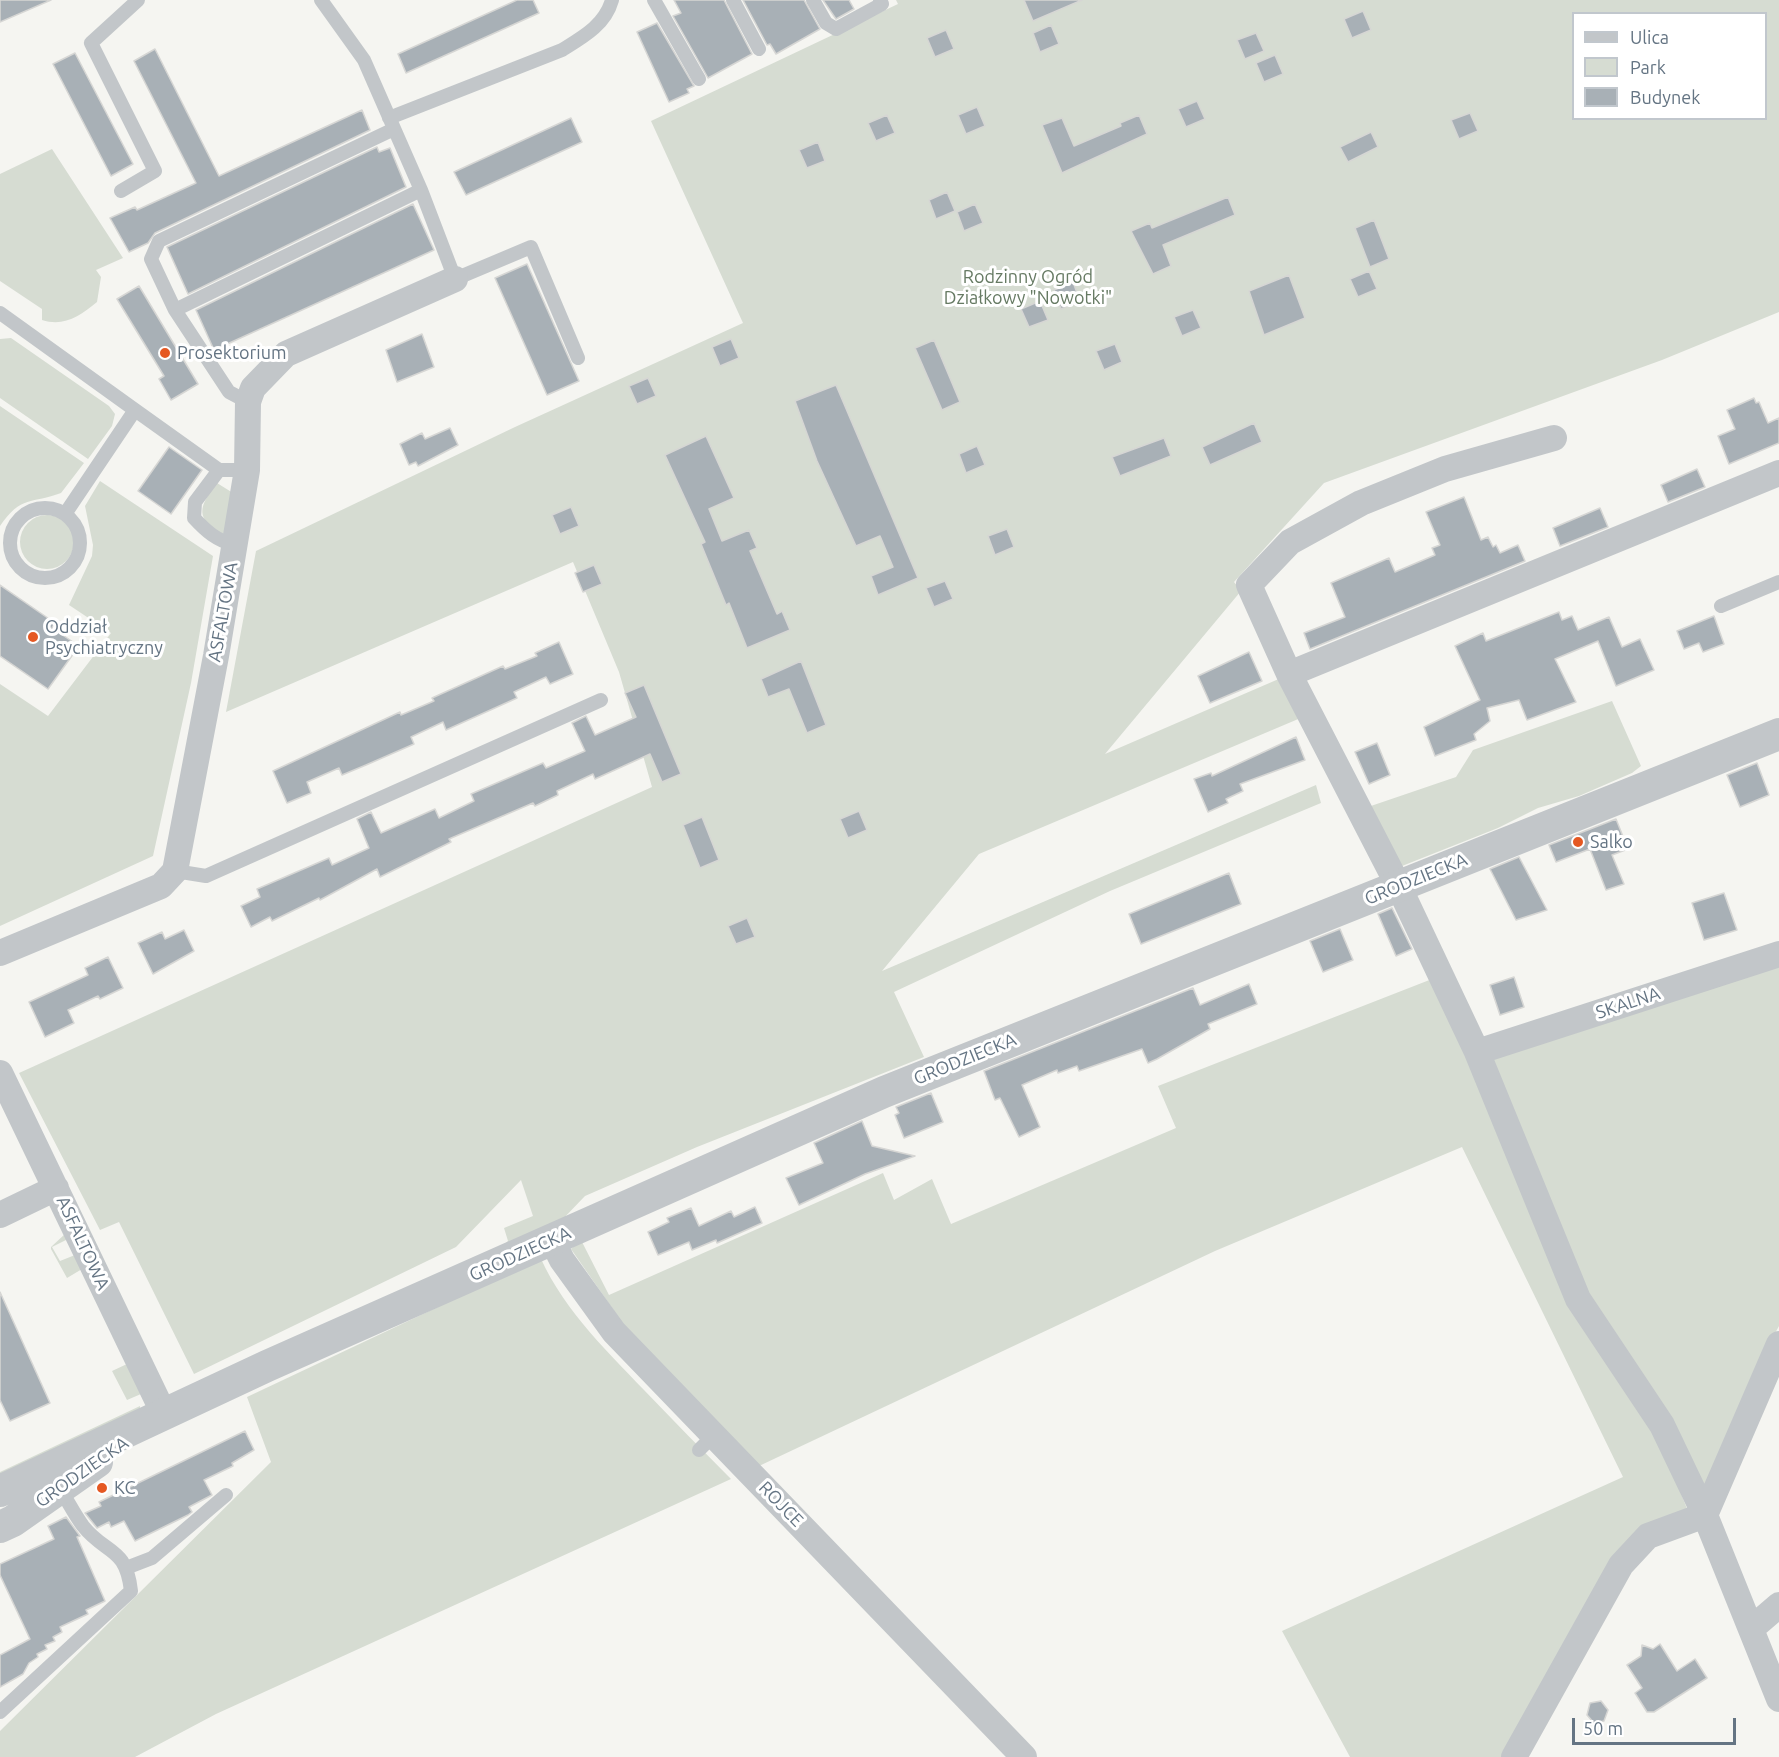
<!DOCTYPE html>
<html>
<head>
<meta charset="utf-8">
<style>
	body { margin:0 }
	#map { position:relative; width:1779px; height:1757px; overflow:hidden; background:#f5f5f1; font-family:Ubuntu,sans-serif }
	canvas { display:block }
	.legend { position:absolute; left:1572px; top:12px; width:195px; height:108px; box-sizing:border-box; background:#fff; border:2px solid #c1c7cd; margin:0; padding:8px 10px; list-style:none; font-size:18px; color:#647483 }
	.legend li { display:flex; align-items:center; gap:12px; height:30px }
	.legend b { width:30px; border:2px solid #c1c7cd }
	.scale { position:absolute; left:1572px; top:1718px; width:164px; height:27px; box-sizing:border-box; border:3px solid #647483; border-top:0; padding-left:8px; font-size:18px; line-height:21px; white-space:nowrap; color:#647483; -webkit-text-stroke:4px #fff; paint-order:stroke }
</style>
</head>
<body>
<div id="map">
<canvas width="1779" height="1757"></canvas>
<ul class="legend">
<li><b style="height:8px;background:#c2c6c9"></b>Ulica</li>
<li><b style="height:16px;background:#d6dcd2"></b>Park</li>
<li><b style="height:16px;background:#a8b0b6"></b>Budynek</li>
</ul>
<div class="scale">50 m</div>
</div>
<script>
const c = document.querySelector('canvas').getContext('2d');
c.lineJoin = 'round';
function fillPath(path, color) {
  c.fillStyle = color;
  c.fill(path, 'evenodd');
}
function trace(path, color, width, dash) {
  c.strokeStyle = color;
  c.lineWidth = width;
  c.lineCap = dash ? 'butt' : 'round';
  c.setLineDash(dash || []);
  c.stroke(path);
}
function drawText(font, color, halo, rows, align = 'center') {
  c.font = font + ' Ubuntu,sans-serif';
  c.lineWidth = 6;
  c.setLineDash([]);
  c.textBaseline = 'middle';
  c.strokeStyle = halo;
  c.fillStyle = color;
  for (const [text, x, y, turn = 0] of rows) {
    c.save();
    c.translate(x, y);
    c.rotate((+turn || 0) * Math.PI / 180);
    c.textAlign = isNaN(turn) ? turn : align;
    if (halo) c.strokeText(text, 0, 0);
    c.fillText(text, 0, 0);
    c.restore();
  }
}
fillPath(new Path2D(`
	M 896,0 L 1779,0 L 1779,312 L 1662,360 L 1324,483 L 1234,582 L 1241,591 L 1105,754 L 1281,678 L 1303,717 L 979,854 L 882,971 L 1316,785 L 1321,803 L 1110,891 L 894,992 L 924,1057 L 697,1147 L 585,1196 L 536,1247 C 558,1304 603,1347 644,1390 C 673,1420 702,1450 731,1479 L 216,1714 L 135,1757 L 0,1757 L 0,1731 L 271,1462 L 247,1397 L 440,1306 L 508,1241 L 504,1228 L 533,1216 L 521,1180 L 456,1247 L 194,1374 L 119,1222 L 100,1230 L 19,1073 L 652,787 L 619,672 L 573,562 L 226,712 L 256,551 L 515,427 L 743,323 L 651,121 L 898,4 ZM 1574,14 L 1766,14 L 1766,118 L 1574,118 Z
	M 52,149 L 123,258 L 96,270 L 101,277 L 97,302 C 80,316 64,327 42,320 L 42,309 L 0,281 L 0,174 Z
	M 11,338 L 109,406 L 115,414 L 112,426 L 88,459 L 0,398 L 0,339 Z
	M 0,406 L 84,463 L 61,493 C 32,504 21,495 0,526 Z
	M 100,481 L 213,556 L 191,683 L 153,856 L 0,926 L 0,684 L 48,716 L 111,633 L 69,605 L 92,556 L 93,545 L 85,506 Z
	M 217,483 L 233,493 L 228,531 L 223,535 C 195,519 198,507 217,483 Z
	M20 542a27 27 0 1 1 54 0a27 27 0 1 1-54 0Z
	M 1612,701 L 1641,766 L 1632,773 L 1579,796 L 1538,808 L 1498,828 L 1397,868 L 1365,808 L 1456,777 L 1473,750 Z
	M 1779,967 L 1779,1326 L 1763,1355 L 1701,1493 L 1590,1298 L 1487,1055 L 1620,1018 Z
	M 1432,979 L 1654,1427 L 1688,1511 L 1648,1525 L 1507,1757 L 1350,1757 L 1282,1631 L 1623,1477 L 1462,1147 L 1215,1251 L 759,1466 L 626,1328 L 571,1249 L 581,1240 L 609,1295 L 883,1173 L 894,1200 L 932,1179 L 951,1224 L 1176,1128 L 1158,1086 Z
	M 65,1234 L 68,1239 L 52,1247 L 60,1261 L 75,1255 L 82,1269 L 67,1278 L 51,1249 L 51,1247 Z
	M 127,1364 L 141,1394 L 127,1400 L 112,1371 Z
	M 140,1406 L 140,1409 L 0,1478 L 0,1472 Z`), '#d6dcd2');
const building = new Path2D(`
	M 0,0 L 51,0 L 0,22 Z
	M 517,0 L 533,0 L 539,13 L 406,73 L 398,54 Z
	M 674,0 L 724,0 L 752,54 L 708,78 L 673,16 L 681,13 Z
	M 743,0 L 804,0 L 820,29 L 776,54 L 770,44 L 767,45 Z
	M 823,0 L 849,0 L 854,9 L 836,19 Z
	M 1024,0 L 1082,0 L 1033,21 Z
	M 1363,11 L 1371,30 L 1352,38 L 1344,19 Z
	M 657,23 L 694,86 L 687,89 L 689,93 L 669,102 L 637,32 Z
	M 1051,25 L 1059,44 L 1040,52 L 1033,33 Z
	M 946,30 L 954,49 L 935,57 L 927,38 Z
	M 1256,33 L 1264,51 L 1245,59 L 1237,40 Z
	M 155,49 L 219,176 L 362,110 L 370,130 L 155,233 L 148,243 L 129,252 L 110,218 L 135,207 L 137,210 L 196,183 L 134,61 Z
	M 75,53 L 133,164 L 111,176 L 53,64 Z
	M 1275,55 L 1283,74 L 1264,82 L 1256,63 Z
	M 1197,101 L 1205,119 L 1186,127 L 1178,109 Z
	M 977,107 L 985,126 L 966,134 L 958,115 Z
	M 1470,113 L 1478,131 L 1459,139 L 1451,120 Z
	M 887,115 L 895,133 L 876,141 L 868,123 Z
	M 1139,115 L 1147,134 L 1062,173 L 1042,125 L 1062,118 L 1074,146 L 1121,126 L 1120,123 Z
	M 571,118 L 582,142 L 466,195 L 454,172 Z
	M 1371,132 L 1378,147 L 1348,162 L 1340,147 Z
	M 818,142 L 825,161 L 807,168 L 799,150 Z
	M 377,147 L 379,152 L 390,148 L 406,187 L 188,294 L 167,247 Z
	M 947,192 L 955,211 L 936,219 L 929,200 Z
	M 1228,197 L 1235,215 L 1163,245 L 1171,266 L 1153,274 L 1131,231 L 1150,223 L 1152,228 Z
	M 413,204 L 434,250 L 214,350 L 196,310 Z
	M 975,204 L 983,223 L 964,231 L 957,212 Z
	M 1374,220 L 1389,259 L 1370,267 L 1355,228 Z
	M 527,264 L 579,381 L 547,395 L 495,278 Z
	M 1369,271 L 1377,289 L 1358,297 L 1350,279 Z
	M 1289,275 L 1305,318 L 1264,335 L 1249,291 Z
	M 1073,282 L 1080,301 L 1061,309 L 1054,290 Z
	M 139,286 L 198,384 L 171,400 L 159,379 L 164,376 L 117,299 Z
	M 1040,301 L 1048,320 L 1029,327 L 1021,309 Z
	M 1193,310 L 1201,328 L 1182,336 L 1174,317 Z
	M 422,334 L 434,367 L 397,382 L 386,350 Z
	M 731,339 L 739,358 L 720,366 L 712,347 Z
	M 934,340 L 960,402 L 942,410 L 915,348 Z
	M 1115,344 L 1122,362 L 1104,370 L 1096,351 Z
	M 648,378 L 656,396 L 637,404 L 629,386 Z
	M 836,385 L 918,578 L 878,595 L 871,576 L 893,567 L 880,536 L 856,546 L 817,461 L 795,401 Z
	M 1754,398 L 1756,403 L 1759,402 L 1768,423 L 1779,418 L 1779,443 L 1729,464 L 1718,436 L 1735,429 L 1727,410 Z
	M 1254,423 L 1262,442 L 1210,465 L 1202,447 Z
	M 450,428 L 458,445 L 418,466 L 416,462 L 409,465 L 400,444 L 422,433 L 425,439 Z
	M 706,436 L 734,498 L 709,509 L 722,541 L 749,530 L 757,548 L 750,551 L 777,614 L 782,611 L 790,630 L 747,648 L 729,603 L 726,605 L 701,544 L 705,542 L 665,455 Z
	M 1164,438 L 1171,456 L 1120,476 L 1112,457 Z
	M 977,446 L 985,465 L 966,473 L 959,454 Z
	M 169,447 L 202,470 L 171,514 L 138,491 Z
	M 1697,469 L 1705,487 L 1668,502 L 1661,485 Z
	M 1464,497 L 1481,540 L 1488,537 L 1493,547 L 1496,545 L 1500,553 L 1518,545 L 1525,561 L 1310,649 L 1304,633 L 1345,617 L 1331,583 L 1389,558 L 1395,572 L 1435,555 L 1432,548 L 1440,545 L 1426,512 Z
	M 571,507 L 579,526 L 560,534 L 552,515 Z
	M 1600,508 L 1608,527 L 1560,546 L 1553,528 Z
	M 1007,529 L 1014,547 L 995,555 L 988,536 Z
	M 594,565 L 602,584 L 583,592 L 575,573 Z
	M 945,581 L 953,599 L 934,607 L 926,588 Z
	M 0,585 L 55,623 L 52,628 L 79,646 L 48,689 L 0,656 Z
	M 1559,612 L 1562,620 L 1572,616 L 1578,630 L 1609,617 L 1622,647 L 1640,639 L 1654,670 L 1616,686 L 1598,641 L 1555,659 L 1576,702 L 1527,720 L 1519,700 L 1487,708 L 1490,721 L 1474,734 L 1476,740 L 1435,756 L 1424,727 L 1480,700 L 1455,646 L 1483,633 L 1486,641 Z
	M 1714,616 L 1724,644 L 1703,652 L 1699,643 L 1684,649 L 1677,631 Z
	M 559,642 L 573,674 L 550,684 L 546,677 L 514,692 L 517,698 L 446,730 L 443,722 L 411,737 L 414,744 L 366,765 L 342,775 L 339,768 L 307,782 L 311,793 L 287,803 L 273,771 L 400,712 L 401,715 L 434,701 L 432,698 L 503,666 L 505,669 L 537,656 L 535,653 Z
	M 1249,652 L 1262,681 L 1210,703 L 1198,676 Z
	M 801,661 L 826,725 L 807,733 L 789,689 L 768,697 L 761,679 Z
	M 644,685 L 681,774 L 662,782 L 650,754 L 595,779 L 593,774 L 557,791 L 558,795 L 535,806 L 533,803 L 449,839 L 451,842 L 380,877 L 377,869 L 320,900 L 319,898 L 272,921 L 270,917 L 251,927 L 241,906 L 260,897 L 257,889 L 329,858 L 332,865 L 369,848 L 357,819 L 371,812 L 381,833 L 435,809 L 439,818 L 474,801 L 471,794 L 543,763 L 546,768 L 585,751 L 572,723 L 586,716 L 595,735 L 636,717 L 625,693 Z
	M 1296,737 L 1305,760 L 1240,784 L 1243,791 L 1226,799 L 1228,803 L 1208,812 L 1194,779 L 1211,773 L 1212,776 Z
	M 1377,743 L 1390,775 L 1369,784 L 1355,752 Z
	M 1757,763 L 1769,795 L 1740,807 L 1727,775 Z
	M 859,811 L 867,830 L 848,838 L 840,819 Z
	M 702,817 L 719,860 L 700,868 L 683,825 Z
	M 1616,819 L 1628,849 L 1612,855 L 1624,884 L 1606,890 L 1590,849 L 1556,862 L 1549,845 Z
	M 1519,857 L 1547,910 L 1516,920 L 1490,869 Z
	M 1229,873 L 1241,904 L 1141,944 L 1129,914 Z
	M 1724,893 L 1737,930 L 1704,940 L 1692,903 Z
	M 1392,908 L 1412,949 L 1396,956 L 1378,914 Z
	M 747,918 L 755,937 L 736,944 L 728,926 Z
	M 1340,929 L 1353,960 L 1323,972 L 1310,941 Z
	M 184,930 L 194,951 L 153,974 L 138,943 L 162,932 L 165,939 Z
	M 108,957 L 123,988 L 100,999 L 98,996 L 68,1010 L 74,1023 L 45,1037 L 29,1002 L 88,975 L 85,968 Z
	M 1514,977 L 1524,1007 L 1500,1015 L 1490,985 Z
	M 1249,984 L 1257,1004 L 1208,1024 L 1210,1029 L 1157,1059 L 1148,1063 L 1142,1049 L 1079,1071 L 1077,1066 L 1058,1073 L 1057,1070 L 1022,1085 L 1040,1127 L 1019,1137 L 1000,1098 L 995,1100 L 984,1071 L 1193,988 L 1200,1005 Z
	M 931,1093 L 943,1122 L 904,1138 L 895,1115 L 899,1113 L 896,1107 Z
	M 862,1121 L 872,1146 L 915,1156 L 865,1174 L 799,1205 L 786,1178 L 823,1163 L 814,1143 Z
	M 755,1207 L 762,1223 L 717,1243 L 716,1240 L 692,1250 L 689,1242 L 658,1255 L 648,1232 L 669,1222 L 667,1218 L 691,1208 L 699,1226 L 731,1211 L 734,1217 Z
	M 0,1292 L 50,1403 L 10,1421 L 0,1400 Z
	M 245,1431 L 254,1450 L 232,1463 L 233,1466 L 204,1480 L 212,1495 L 189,1507 L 192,1512 L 188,1515 L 135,1541 L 124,1521 L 111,1527 L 109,1522 L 97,1528 L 85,1513 L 101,1506 L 99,1502 Z
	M 66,1517 L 80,1536 L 77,1537 L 105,1601 L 86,1610 L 88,1614 L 60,1627 L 62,1632 L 53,1637 L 55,1641 L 45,1645 L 47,1649 L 37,1654 L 38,1657 L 29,1663 L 23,1674 L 0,1687 L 0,1655 L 30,1639 L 0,1575 L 0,1564 L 54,1539 L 48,1526 Z
	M 1660,1644 L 1677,1671 L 1695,1659 L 1707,1678 L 1654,1712 L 1647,1712 L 1635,1693 L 1642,1688 L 1627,1665 L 1641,1656 L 1642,1645 L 1653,1649 Z
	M 1601,1701 L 1608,1710 L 1604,1721 L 1594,1723 L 1587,1715 L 1590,1703 Z`);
fillPath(building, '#a8b0b6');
trace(building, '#d6d6d4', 1.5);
trace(new Path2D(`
	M 321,0 L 364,60 L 421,190 L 455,279 L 531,247 L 578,358
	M 654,0 L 699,79
	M 733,0 L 759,49
	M 813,0 L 826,23 L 836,29 L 882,4 L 880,0
	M 389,118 L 562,50 C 583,37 605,25 612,0
	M 121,191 L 155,171 L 91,43 L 138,0
	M 175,310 L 151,259 L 159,241 L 394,129
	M 0,313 L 135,410 L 65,514
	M 248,402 L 229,392 L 175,310 L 421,190
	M 135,410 L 219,470
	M10 543a35 35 0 1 1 70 0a35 35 0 1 1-70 0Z
	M 235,545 C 217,541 206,531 194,518 L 195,502 L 219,470 L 247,470
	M 1721,606 L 1779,582
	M 175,871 L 206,876 L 601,700
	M 699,1450 L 714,1435
	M 126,1568 L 152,1558 L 226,1495
	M 0,1712 L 131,1591 C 126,1546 106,1555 83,1526 C 74,1514 67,1499 58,1486`), '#c2c6c9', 14);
trace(new Path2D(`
	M 1554,438 L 1445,469 L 1361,503 L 1290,542 L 1249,585 L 1289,674 L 1399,887 L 1477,1052 L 1578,1299 L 1662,1425 L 1705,1515 L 1779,1699
	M 1289,674 L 1779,473
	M 0,953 L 161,886 L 175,871 L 216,656 L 247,470 L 248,402 L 253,388 L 286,354 L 455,279
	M 1477,1052 L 1779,954
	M 0,1073 L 164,1414
	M 0,1215 L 56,1188
	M 552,1240 L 562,1260 L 614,1332 L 1024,1757
	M 1751,1629 L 1779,1605
	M 1514,1757 L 1621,1565 L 1648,1536 L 1705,1515 L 1779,1344`), '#c2c6c9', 26);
trace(new Path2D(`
	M 0,1491 L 267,1366 L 884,1092 L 1779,734
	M 0,1527 L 13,1521 L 97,1462`), '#c2c6c9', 32);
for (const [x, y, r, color] of [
	[165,353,6,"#e55822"],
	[33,637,6,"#e55822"],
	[1578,842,6,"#e55822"],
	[102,1488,6,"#e55822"]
]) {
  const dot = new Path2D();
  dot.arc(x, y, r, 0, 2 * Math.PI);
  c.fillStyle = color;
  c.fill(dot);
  trace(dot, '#fff', 2);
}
drawText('18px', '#667a63', '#fff', [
	["Rodzinny Ogród",1028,277],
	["Działkowy \"Nowotki\"",1028,298]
]);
drawText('18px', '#647483', '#fff', [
	["Prosektorium",177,353],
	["Oddział",45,627],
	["Psychiatryczny",45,648],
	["Salko",1590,842],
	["KC",114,1488]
], 'left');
drawText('18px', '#647483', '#fff', [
	["ASFALTOWA",223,612,-80],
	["GRODZIECKA",1416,879,-22],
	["SKALNA",1628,1003,-18],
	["GRODZIECKA",965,1059,-22],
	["ASFALTOWA",83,1243,65],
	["GRODZIECKA",520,1254,-24],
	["GRODZIECKA",82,1472,-35],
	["ROJCE",781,1504,46]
]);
</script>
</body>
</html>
